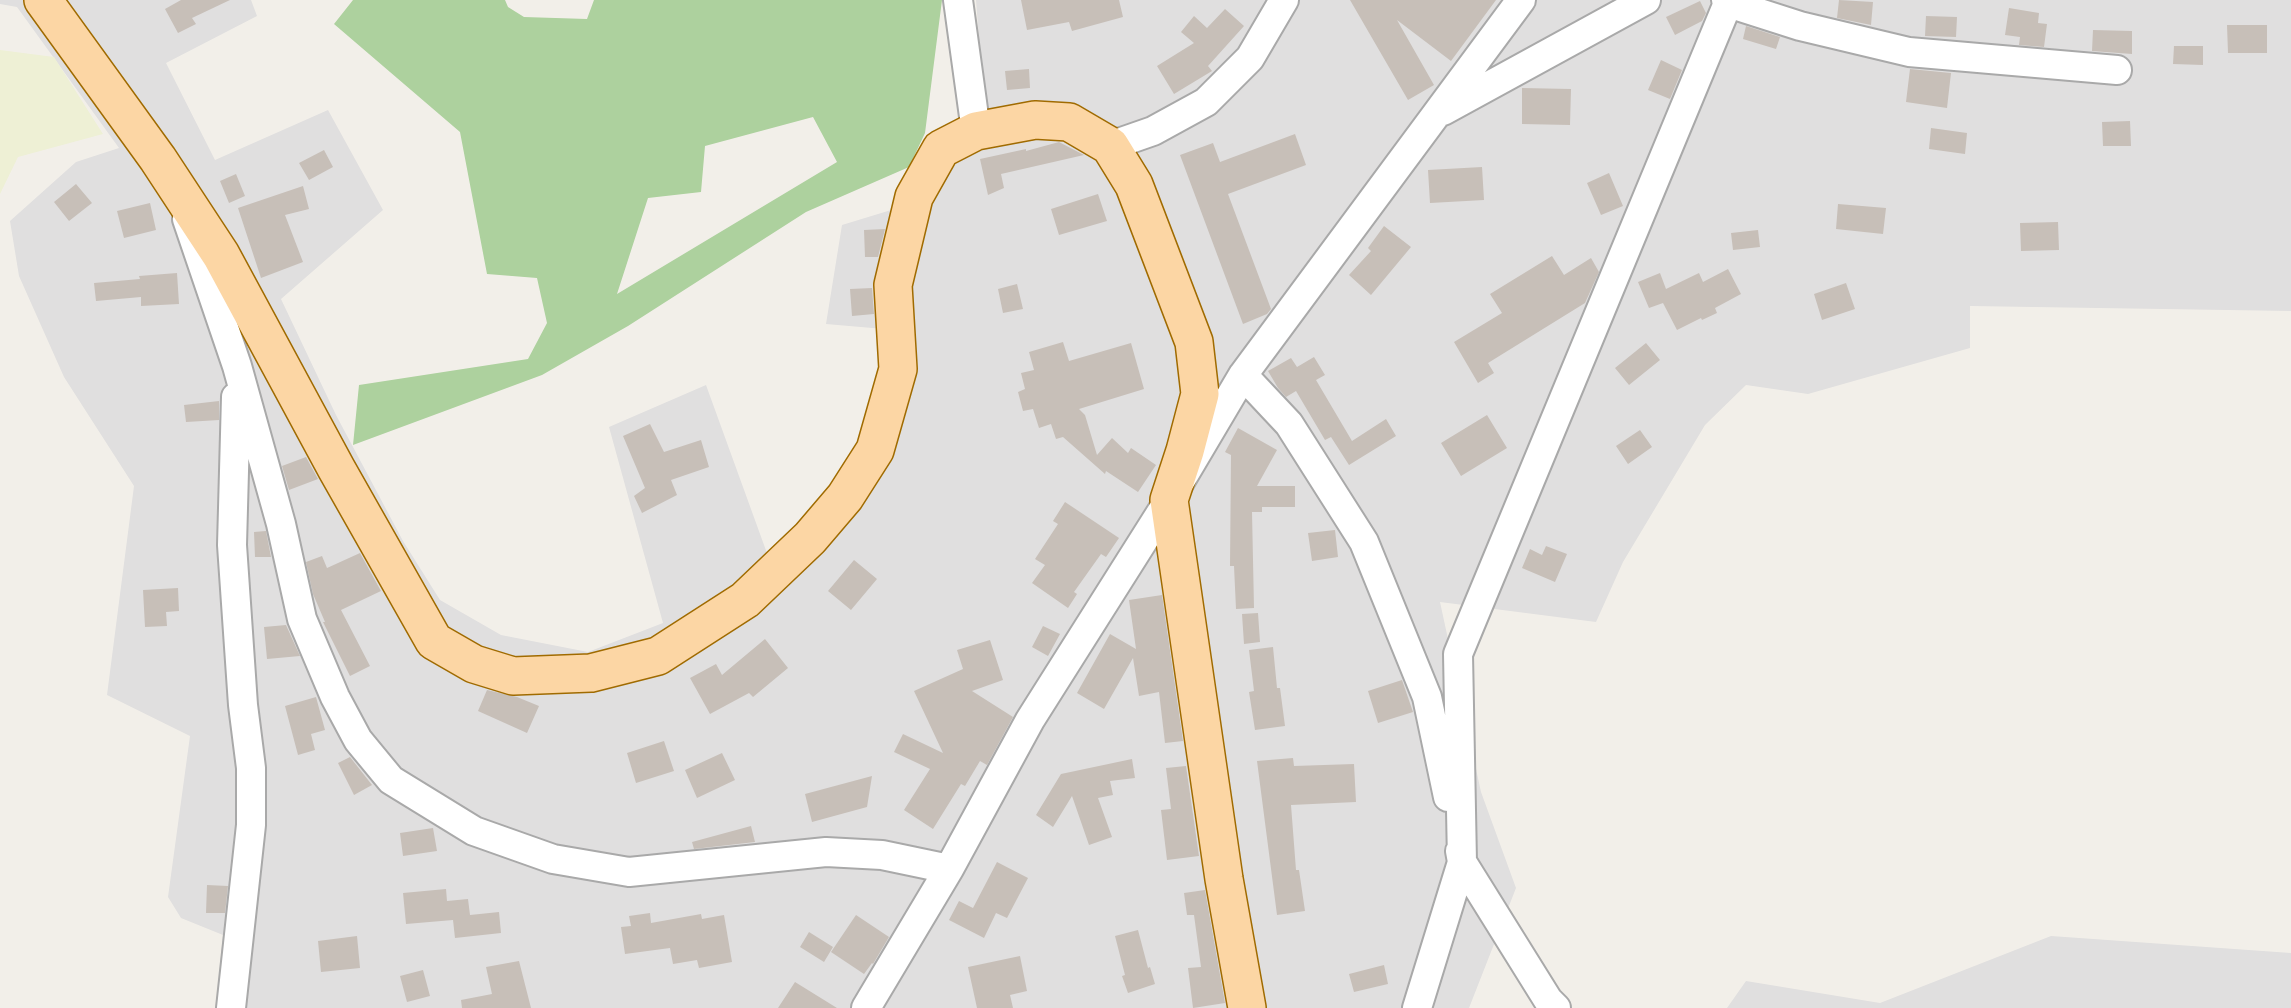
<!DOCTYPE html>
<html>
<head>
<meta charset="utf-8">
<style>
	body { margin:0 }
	canvas { display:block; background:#f2efe9 }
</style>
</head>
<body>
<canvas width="2291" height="1008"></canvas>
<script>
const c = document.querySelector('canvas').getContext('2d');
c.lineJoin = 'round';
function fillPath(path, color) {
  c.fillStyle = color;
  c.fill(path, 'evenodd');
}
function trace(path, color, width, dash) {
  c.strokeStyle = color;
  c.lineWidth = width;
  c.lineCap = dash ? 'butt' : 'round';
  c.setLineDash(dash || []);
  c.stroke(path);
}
fillPath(new Path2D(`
	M 0,0 L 251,0 L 257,16 L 166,63 L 215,160 L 328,110 L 383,210 L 281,299 L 336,415 L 403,541 L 440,600 L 501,635 L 588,652 L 663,623 L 609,427 L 706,385 L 768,556 L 838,491 L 877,404 L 884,329 L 826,324 L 842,225 L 937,196 L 984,104 L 976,0 L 2291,0 L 2291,311 L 1970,306 L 1970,348 L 1808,394 L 1746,385 L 1705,425 L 1623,562 L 1596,622 L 1440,602 L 1481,792 L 1516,888 L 1469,1008 L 216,1008 L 223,935 L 181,918 L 168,897 L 190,736 L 107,695 L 134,486 L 64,377 L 19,276 L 10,221 L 76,162 L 119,148 L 17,7 L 0,4 Z
	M 2051,936 L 2291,953 L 2291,1008 L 1727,1008 L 1746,981 L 1880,1003 Z`), '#e0dfdf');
fillPath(new Path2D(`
	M 0,50 L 54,57 L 103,134 L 18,157 L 0,194 Z`), '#eef0d5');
fillPath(new Path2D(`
	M 353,0 L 505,0 L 508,7 L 524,17 L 587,19 L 594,0 L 942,0 L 925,133 L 909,167 L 806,212 L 628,326 L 542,375 L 353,445 L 359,385 L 528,359 L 547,323 L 537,278 L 487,274 L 460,132 L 334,24 ZM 813,117 L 837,162 L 617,294 L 648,198 L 701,192 L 705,146 Z`), '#add19e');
fillPath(new Path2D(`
	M 181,0 L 230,0 L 192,18 L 196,24 L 178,33 L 165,9 Z
	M 1021,0 L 1119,0 L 1123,17 L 1072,31 L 1069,22 L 1027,30 Z
	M 1350,0 L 1496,0 L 1451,61 L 1397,20 L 1434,85 L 1408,100 Z
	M 1839,0 L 1873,2 L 1871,25 L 1837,18 Z
	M 1700,1 L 1706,13 L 1702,21 L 1675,35 L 1666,17 Z
	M 2009,8 L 2039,13 L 2038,23 L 2047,24 L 2044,47 L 2019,45 L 2020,37 L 2005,35 Z
	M 1225,9 L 1244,26 L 1208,66 L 1212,71 L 1174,94 L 1157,66 L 1194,43 L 1181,32 L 1194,16 L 1207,28 Z
	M 1926,16 L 1957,17 L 1956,37 L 1925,36 Z
	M 2227,25 L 2267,25 L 2267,53 L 2228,53 Z
	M 1746,26 L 1780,37 L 1776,49 L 1743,39 Z
	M 2093,30 L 2132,31 L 2132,54 L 2092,51 Z
	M 2174,46 L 2203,46 L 2203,65 L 2173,64 Z
	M 1661,60 L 1682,70 L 1670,99 L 1648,90 Z
	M 1029,69 L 1030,88 L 1007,90 L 1005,71 Z
	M 1910,69 L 1951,73 L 1947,108 L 1906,102 Z
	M 1522,88 L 1571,89 L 1570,125 L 1522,124 Z
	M 2130,121 L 2131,146 L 2103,146 L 2102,122 Z
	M 1931,128 L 1967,133 L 1965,154 L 1929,149 Z
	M 1295,134 L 1306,165 L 1228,194 L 1271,309 L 1267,314 L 1243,324 L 1180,155 L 1213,143 L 1220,162 Z
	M 1059,142 L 1084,155 L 1001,174 L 1004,188 L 988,195 L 980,159 L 1026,149 L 1026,151 Z
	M 324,150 L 333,167 L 309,180 L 299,163 Z
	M 1482,167 L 1484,200 L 1430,203 L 1428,170 Z
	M 1609,173 L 1623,206 L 1601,215 L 1587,183 Z
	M 236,174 L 245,196 L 229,203 L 220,181 Z
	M 76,184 L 92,203 L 69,221 L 54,202 Z
	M 303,186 L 309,209 L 285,215 L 303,262 L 261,278 L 238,208 Z
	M 1098,194 L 1107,221 L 1059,235 L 1051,209 Z
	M 150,203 L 156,230 L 124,238 L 117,211 Z
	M 1838,204 L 1886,208 L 1883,234 L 1836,229 Z
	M 2058,222 L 2059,250 L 2021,251 L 2020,223 Z
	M 1384,226 L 1411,247 L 1371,295 L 1349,275 L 1371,251 L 1368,248 Z
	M 885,229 L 878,257 L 865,257 L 864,230 Z
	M 1758,230 L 1760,247 L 1733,250 L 1731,233 Z
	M 1552,256 L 1564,275 L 1591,258 L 1599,272 L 1585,303 L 1488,363 L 1494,373 L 1478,383 L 1454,342 L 1502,313 L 1490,294 Z
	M 1728,269 L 1741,294 L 1715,308 L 1717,313 L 1702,320 L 1701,318 L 1677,330 L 1663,303 L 1649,308 L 1638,282 L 1660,273 L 1666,289 L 1699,273 L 1703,282 Z
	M 177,273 L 179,304 L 141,306 L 141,297 L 96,301 L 94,283 L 140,279 L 139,276 Z
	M 1846,283 L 1855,309 L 1822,320 L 1814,294 Z
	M 1017,284 L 1023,309 L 1003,313 L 998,289 Z
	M 872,288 L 874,314 L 852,316 L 850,289 Z
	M 1063,342 L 1069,361 L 1131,343 L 1144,389 L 1079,409 L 1085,415 L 1097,455 L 1112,438 L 1128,453 L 1131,448 L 1156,465 L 1138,492 L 1106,471 L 1105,474 L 1063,437 L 1056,439 L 1051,424 L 1039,428 L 1033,409 L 1023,411 L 1018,392 L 1025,389 L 1021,373 L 1034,370 L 1029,352 Z
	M 1646,343 L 1660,360 L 1629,385 L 1615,368 Z
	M 1314,357 L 1325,375 L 1316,380 L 1352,441 L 1386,419 L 1396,436 L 1349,465 L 1331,437 L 1325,440 L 1296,391 L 1286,397 L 1278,388 L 1268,371 L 1291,358 L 1297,367 Z
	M 219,401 L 219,420 L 186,422 L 184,405 Z
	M 1487,415 L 1507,448 L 1461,476 L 1441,443 Z
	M 650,424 L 664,452 L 701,440 L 709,467 L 671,480 L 677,495 L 642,513 L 634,496 L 645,488 L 623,436 Z
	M 1238,428 L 1277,450 L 1257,486 L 1295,486 L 1295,507 L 1262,507 L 1262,512 L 1252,512 L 1254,608 L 1236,609 L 1234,566 L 1230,566 L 1231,455 L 1225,452 Z
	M 1640,430 L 1652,447 L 1628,464 L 1616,446 Z
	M 306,457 L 318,479 L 289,490 L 282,466 Z
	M 1065,502 L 1119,538 L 1106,557 L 1101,554 L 1074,592 L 1077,594 L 1068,608 L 1032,583 L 1045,565 L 1035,559 L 1058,524 L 1053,521 Z
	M 1335,530 L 1338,557 L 1312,561 L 1308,533 Z
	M 266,531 L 271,557 L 255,557 L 254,532 Z
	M 1546,546 L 1567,554 L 1555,582 L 1522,568 L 1530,549 L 1542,555 Z
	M 360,553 L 381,591 L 341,610 L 370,666 L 350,676 L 323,622 L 325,622 L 313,594 L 306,562 L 322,556 L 327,568 Z
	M 854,560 L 877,579 L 851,610 L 828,591 Z
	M 178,588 L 179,611 L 166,612 L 167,626 L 145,627 L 143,590 Z
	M 1162,595 L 1183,741 L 1165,743 L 1159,692 L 1139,696 L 1133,658 L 1104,709 L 1077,693 L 1110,634 L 1136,649 L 1129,600 Z
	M 1258,613 L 1260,642 L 1244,644 L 1242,614 Z
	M 286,625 L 300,656 L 267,659 L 264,627 Z
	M 1043,626 L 1060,634 L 1048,656 L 1032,647 Z
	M 765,639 L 788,668 L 753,697 L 749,693 L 710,714 L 690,678 L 716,664 L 722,675 Z
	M 990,640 L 1003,680 L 972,691 L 1013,717 L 987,765 L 980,761 L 965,786 L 961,784 L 933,829 L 904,810 L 930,769 L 894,752 L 903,734 L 943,753 L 914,691 L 963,669 L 957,650 Z
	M 1273,647 L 1277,688 L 1280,688 L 1285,726 L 1255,730 L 1249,692 L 1254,691 L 1249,650 Z
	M 1402,680 L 1413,712 L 1378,723 L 1368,691 Z
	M 487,690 L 517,697 L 539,706 L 527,733 L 478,711 Z
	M 316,697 L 325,730 L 311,734 L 315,750 L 298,755 L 285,706 Z
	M 664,741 L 674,771 L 636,783 L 627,753 Z
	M 722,753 L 735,780 L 697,798 L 685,770 Z
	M 350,757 L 372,785 L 354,795 L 338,763 Z
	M 1293,758 L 1294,766 L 1354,764 L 1356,802 L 1291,805 L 1296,870 L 1299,870 L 1305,911 L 1277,915 L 1257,761 Z
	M 1132,759 L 1135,778 L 1110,781 L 1113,795 L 1098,798 L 1112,837 L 1089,845 L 1072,796 L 1053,827 L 1036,815 L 1061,774 Z
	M 1186,766 L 1199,856 L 1167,860 L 1161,810 L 1171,809 L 1166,768 Z
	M 872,776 L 867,807 L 812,822 L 805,794 Z
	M 751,826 L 755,842 L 694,849 L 692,842 Z
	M 433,828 L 437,851 L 403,856 L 400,833 Z
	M 997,862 L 1028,878 L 1007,918 L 996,913 L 984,938 L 949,920 L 959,901 L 973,908 Z
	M 207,885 L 228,886 L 225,913 L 206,913 Z
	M 446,889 L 447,901 L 468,899 L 470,915 L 499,912 L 501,933 L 455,938 L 453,920 L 406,924 L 403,893 Z
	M 1205,890 L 1225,1003 L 1193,1008 L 1188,968 L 1201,967 L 1194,915 L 1187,915 L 1184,893 Z
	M 650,913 L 651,923 L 701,914 L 702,919 L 724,915 L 732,962 L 699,968 L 697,960 L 673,964 L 670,948 L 625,954 L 621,927 L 631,926 L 629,916 Z
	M 856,915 L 889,937 L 873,964 L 872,963 L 864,974 L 831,952 Z
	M 1138,930 L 1148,968 L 1150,967 L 1155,984 L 1128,993 L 1122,976 L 1125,975 L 1115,936 Z
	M 809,932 L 833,947 L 824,962 L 800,947 Z
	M 357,936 L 360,968 L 321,972 L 318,941 Z
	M 1020,956 L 1027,991 L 1010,995 L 1013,1008 L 977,1008 L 968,967 Z
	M 519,961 L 531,1008 L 462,1008 L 461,1000 L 492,994 L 486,967 Z
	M 1384,965 L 1388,984 L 1354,992 L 1349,974 Z
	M 423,970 L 430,996 L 407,1002 L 400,976 Z
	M 795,982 L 837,1008 L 778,1008 Z`), '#c7bfb8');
const minor = new Path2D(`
	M 958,0 L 976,131
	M 1728,3 L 1800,26 L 1909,52 L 2117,70
	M 1443,111 L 1646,0
	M 1110,146 L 1153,131 L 1206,102 L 1250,58 L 1284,0
	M 187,219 L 237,366 L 281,524 L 302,619 L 335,697 L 358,740 L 391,780 L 474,831 L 553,859 L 629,872 L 826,852 L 882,855 L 949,869
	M 1243,375 L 1289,424 L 1364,542 L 1427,697 L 1448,797
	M 1460,851 L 1462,862 L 1548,1000 L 1556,1008
	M 231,1008 L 251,825 L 251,768 L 243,705 L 232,545 L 236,397
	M 866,1008 L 949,869 L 1030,720 L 1169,500 L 1243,375 L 1521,0
	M 1417,1008 L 1462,862 L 1458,654 L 1728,3 L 1726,0`);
const major = new Path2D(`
	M 43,0 L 158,159 L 221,255 L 336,468 L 434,641 L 474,664 L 513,676 L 591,673 L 658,656 L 745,600 L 810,538 L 845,497 L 875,450 L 898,369 L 893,285 L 914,197 L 941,149 L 976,131 L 1035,120 L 1069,122 L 1110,146 L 1134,185 L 1194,342 L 1200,394 L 1185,451 L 1169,500 L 1224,879 L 1247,1008`);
trace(minor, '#a9a9a9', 32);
trace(major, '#a06b00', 40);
trace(minor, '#fff', 28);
trace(major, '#fcd6a4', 37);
</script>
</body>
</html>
